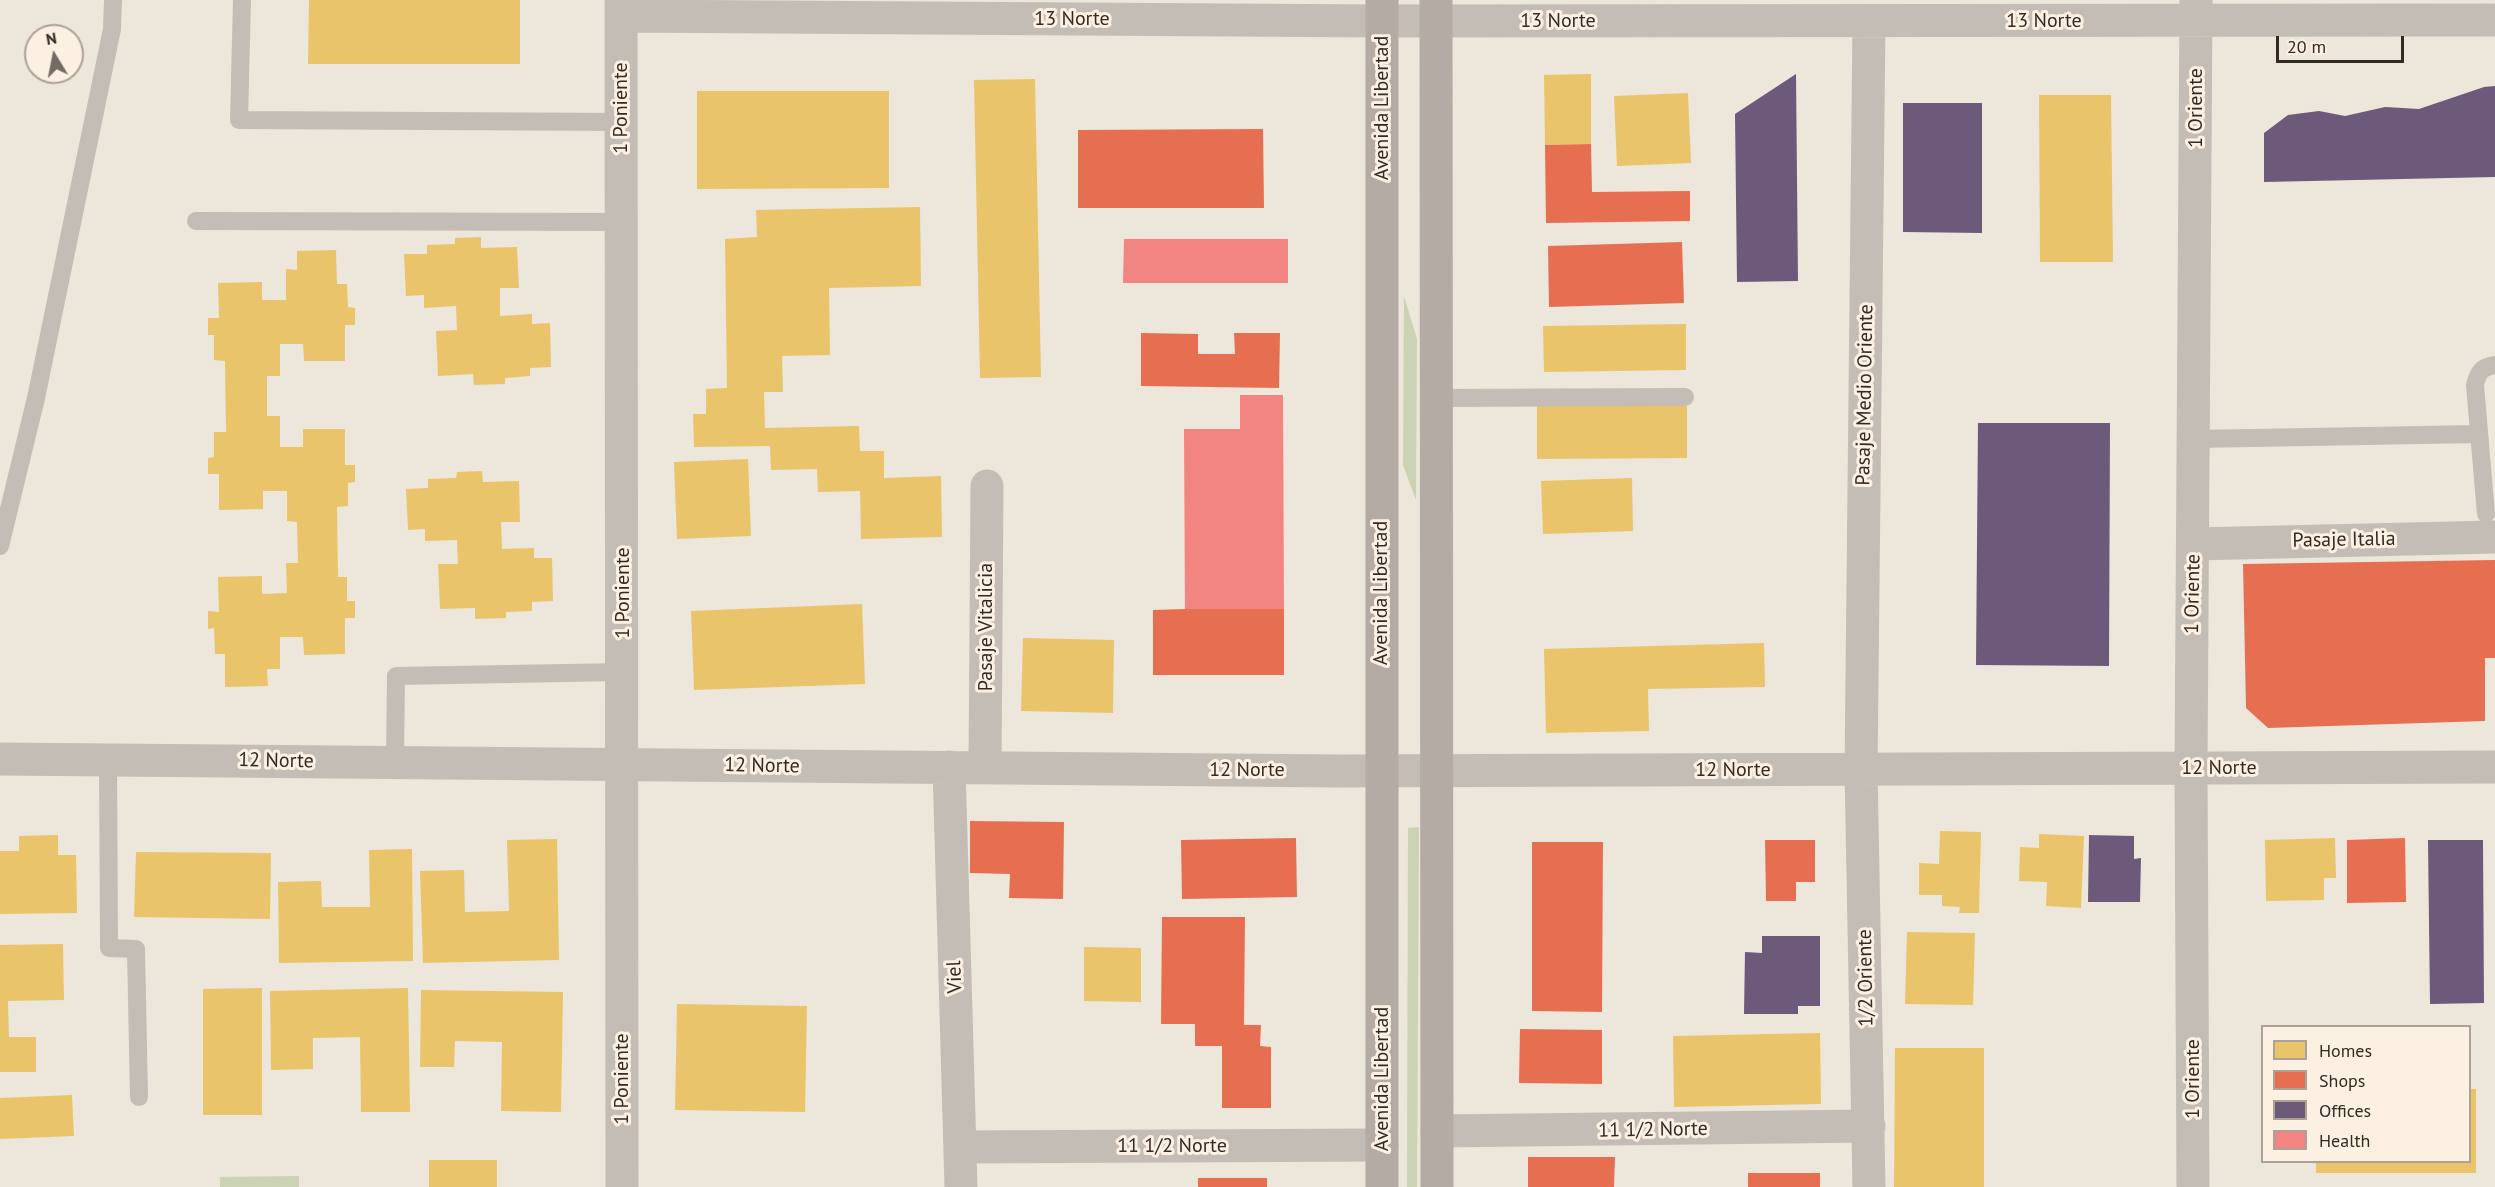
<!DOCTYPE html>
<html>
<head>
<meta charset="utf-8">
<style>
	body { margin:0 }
	#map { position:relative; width:2495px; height:1187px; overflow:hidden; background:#ece6db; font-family:"PT Sans",sans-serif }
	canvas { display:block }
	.legend { position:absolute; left:2261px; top:1025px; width:210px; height:138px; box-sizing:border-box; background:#fbf0e1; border:2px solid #aba195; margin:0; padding:8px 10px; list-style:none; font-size:18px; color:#342a24 }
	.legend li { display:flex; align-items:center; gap:12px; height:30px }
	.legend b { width:30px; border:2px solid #aba195 }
	.north { position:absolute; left:24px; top:24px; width:60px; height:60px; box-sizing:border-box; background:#fbf0e1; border:2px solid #aba195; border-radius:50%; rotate:350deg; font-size:16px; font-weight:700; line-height:24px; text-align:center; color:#342a24 }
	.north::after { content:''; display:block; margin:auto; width:21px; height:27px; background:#746c64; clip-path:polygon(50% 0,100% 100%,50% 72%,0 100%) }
	.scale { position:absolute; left:2276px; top:36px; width:128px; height:27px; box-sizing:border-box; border:3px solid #342a24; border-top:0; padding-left:8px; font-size:18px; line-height:21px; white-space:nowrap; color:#342a24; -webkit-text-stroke:4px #fbf0e1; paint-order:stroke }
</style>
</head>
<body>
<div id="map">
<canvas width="2495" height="1187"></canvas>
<ul class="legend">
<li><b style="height:16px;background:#e9c46a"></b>Homes</li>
<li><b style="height:16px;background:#e76f51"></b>Shops</li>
<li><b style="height:16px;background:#6d597a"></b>Offices</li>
<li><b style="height:16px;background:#f28482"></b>Health</li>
</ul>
<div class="north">N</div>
<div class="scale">20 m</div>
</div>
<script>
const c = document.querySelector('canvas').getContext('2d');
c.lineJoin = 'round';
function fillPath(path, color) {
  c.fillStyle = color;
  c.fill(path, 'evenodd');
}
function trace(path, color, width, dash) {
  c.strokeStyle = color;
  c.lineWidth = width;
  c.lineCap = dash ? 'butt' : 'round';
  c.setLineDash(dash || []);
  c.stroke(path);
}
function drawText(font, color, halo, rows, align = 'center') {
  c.font = font + ' "PT Sans",sans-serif';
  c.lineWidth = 6;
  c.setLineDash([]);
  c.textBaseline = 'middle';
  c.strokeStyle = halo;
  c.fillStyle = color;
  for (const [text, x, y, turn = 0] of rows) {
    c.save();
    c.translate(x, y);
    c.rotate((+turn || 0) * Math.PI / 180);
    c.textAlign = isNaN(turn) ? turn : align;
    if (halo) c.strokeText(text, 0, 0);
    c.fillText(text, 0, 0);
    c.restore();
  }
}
fillPath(new Path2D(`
	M 1404,296 L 1417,339 L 1416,500 L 1403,465 Z
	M 1419,827 L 1417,1187 L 1407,1187 L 1408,828 Z
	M 299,1176 L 299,1187 L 220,1187 L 220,1177 Z`), '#cbd3b4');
fillPath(new Path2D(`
	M 309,0 L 520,0 L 520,64 L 308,64 Z
	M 1591,74 L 1591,144 L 1545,145 L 1544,75 Z
	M 1035,79 L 1041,377 L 980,378 L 974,80 Z
	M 697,91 L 889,91 L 889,188 L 697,189 Z
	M 1688,93 L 1691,163 L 1617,166 L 1614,96 Z
	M 2039,95 L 2111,95 L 2113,262 L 2040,262 Z
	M 920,207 L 921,286 L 829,288 L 830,355 L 782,356 L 783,392 L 764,392 L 765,428 L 859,426 L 860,451 L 884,451 L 884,478 L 941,476 L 942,537 L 861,539 L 860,491 L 818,492 L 817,469 L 771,470 L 770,446 L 694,447 L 693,414 L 706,414 L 706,389 L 727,388 L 725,239 L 757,237 L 756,210 Z
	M 481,237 L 481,248 L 517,247 L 519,288 L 500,288 L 500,316 L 532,314 L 532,324 L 550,323 L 551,367 L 530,368 L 530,376 L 505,378 L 505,384 L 474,385 L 473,374 L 438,376 L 436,331 L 457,330 L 456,306 L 424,308 L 424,295 L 406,296 L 404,254 L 427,254 L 427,245 L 455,244 L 455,238 Z
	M 336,250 L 337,284 L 347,284 L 348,307 L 355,308 L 355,325 L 345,325 L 345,361 L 304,361 L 303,344 L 280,344 L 280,376 L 267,376 L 267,416 L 280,416 L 280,447 L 303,447 L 303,429 L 345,429 L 345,465 L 355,465 L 355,482 L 348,483 L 348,506 L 337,507 L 338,577 L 347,577 L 347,601 L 355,601 L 355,618 L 345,618 L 345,654 L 304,655 L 303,637 L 280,637 L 280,669 L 267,669 L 268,686 L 225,687 L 225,654 L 215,654 L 214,628 L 208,629 L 208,611 L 219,612 L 218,577 L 262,576 L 262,594 L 287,593 L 286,563 L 298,563 L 297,522 L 287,521 L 287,491 L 263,491 L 263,509 L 219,510 L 219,474 L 208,474 L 208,458 L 214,457 L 214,432 L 226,432 L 225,361 L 214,360 L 214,335 L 208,335 L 208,318 L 219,318 L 218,283 L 262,282 L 262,300 L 286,300 L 286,269 L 297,270 L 297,251 Z
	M 1686,324 L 1686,370 L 1544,372 L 1543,326 Z
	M 1537,406 L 1687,406 L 1687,458 L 1537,459 Z
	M 748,459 L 751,536 L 677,539 L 674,462 Z
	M 482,471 L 483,482 L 519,481 L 520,522 L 501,522 L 502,549 L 534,548 L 534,558 L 552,558 L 553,601 L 532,602 L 532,611 L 506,612 L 506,618 L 475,619 L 475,608 L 440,609 L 438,564 L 458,564 L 457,540 L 425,541 L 425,529 L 408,530 L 406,489 L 428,488 L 428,479 L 456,478 L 457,472 Z
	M 1632,478 L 1633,531 L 1543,534 L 1541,481 Z
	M 862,604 L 865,684 L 694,690 L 691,611 Z
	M 1023,638 L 1114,640 L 1113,713 L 1021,711 Z
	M 1764,643 L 1765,687 L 1648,689 L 1649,731 L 1546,733 L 1544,649 Z
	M 1940,831 L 1981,832 L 1979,913 L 1959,913 L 1960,907 L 1942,906 L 1942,895 L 1919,895 L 1919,863 L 1939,864 Z
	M 2039,834 L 2084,836 L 2081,908 L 2046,906 L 2047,882 L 2019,881 L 2020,847 L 2039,848 Z
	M 58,835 L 58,855 L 76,855 L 77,913 L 0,914 L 0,851 L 19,851 L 19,836 Z
	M 2335,838 L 2336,878 L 2324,878 L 2324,900 L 2266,901 L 2265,840 Z
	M 557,839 L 559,960 L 423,963 L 420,871 L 464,870 L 465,912 L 509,911 L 507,840 Z
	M 412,849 L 413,961 L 279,963 L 278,882 L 321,881 L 322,907 L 370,907 L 369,850 Z
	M 136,852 L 271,853 L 270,919 L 134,917 Z
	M 1907,932 L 1975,933 L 1973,1005 L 1905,1004 Z
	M 63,944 L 64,1000 L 8,1001 L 9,1037 L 36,1037 L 36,1072 L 0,1072 L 0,945 Z
	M 1084,947 L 1141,948 L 1141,1002 L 1084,1001 Z
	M 262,988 L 262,1115 L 203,1115 L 203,989 Z
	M 408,988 L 410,1112 L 361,1112 L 360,1037 L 313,1038 L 313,1069 L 271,1070 L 270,991 Z
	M 421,990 L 563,992 L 561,1112 L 501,1111 L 502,1042 L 455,1041 L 454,1067 L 420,1067 Z
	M 677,1004 L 807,1006 L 805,1112 L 675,1110 Z
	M 1820,1033 L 1821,1104 L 1674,1107 L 1673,1036 Z
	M 1895,1048 L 1984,1048 L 1984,1187 L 1894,1187 Z
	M 2470,1089 L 2476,1089 L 2476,1173 L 2316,1173 L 2316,1162 L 2470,1162 Z
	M 72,1095 L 74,1136 L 0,1139 L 0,1098 Z
	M 429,1160 L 497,1160 L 497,1187 L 429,1187 Z`), '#e9c46a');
fillPath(new Path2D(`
	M 1263,129 L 1264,208 L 1078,208 L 1078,130 Z
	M 1591,144 L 1592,192 L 1690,191 L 1690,221 L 1546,223 L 1545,145 Z
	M 1682,242 L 1684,303 L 1549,307 L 1548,246 Z
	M 1141,333 L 1198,334 L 1198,354 L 1235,354 L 1234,333 L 1280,333 L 1279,388 L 1141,386 Z
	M 2495,560 L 2495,658 L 2485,658 L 2485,721 L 2268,728 L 2246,708 L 2243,564 Z
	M 1185,609 L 1284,609 L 1284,675 L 1153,675 L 1153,610 Z
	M 970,821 L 1064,822 L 1063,899 L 1009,898 L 1010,874 L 970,873 Z
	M 1296,838 L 1297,897 L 1182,899 L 1181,840 Z
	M 2405,838 L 2406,902 L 2347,903 L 2347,840 Z
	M 1765,840 L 1815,840 L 1815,882 L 1796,882 L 1796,901 L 1766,901 Z
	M 1532,842 L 1603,842 L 1602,1012 L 1532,1011 Z
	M 1162,917 L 1245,917 L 1244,1025 L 1261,1025 L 1260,1046 L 1271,1047 L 1271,1108 L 1222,1108 L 1222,1046 L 1195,1046 L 1195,1024 L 1161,1024 Z
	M 1520,1029 L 1602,1030 L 1602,1084 L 1519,1083 Z
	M 1528,1157 L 1615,1157 L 1614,1187 L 1528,1187 Z
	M 1748,1173 L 1820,1173 L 1820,1187 L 1748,1187 Z
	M 1198,1178 L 1267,1178 L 1267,1187 L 1198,1187 Z`), '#e76f51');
fillPath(new Path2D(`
	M 1796,74 L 1798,281 L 1737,282 L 1735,114 Z
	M 2495,86 L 2495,177 L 2264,182 L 2264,133 L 2288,115 L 2319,111 L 2345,116 L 2385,107 L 2419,109 L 2484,87 Z
	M 1903,103 L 1982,103 L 1982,233 L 1903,232 Z
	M 1978,423 L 2110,423 L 2109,666 L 1976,665 Z
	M 2089,835 L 2134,836 L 2134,859 L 2141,858 L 2140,902 L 2088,902 Z
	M 2428,840 L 2483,840 L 2484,1003 L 2430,1004 Z
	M 1762,936 L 1820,936 L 1820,1006 L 1798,1006 L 1798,1014 L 1744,1014 L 1745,952 L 1762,953 Z`), '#6d597a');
fillPath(new Path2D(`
	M 1124,239 L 1288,239 L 1288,283 L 1123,283 Z
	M 1240,395 L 1283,395 L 1284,609 L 1185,609 L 1184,429 L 1240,429 Z`), '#f28482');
trace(new Path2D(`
	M 242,0 L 239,120 L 621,122
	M 196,221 L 621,222
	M 1436,398 L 1685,397
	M 2195,439 L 2478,434
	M 2486,514 L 2475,385 C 2478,372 2482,367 2495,365
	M 0,546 L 36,398 L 112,29 L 113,0
	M 108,760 L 109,948 L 136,949 L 139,1097
	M 395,762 L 396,676 L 623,672`), '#c4bdb5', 18);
trace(new Path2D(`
	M 621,0 L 622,1187
	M 621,16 L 1383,21 L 2495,20
	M 1869,21 L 1861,770 L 1869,1187
	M 2194,544 L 2495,537
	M 0,759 L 1339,771 L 2495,767
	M 949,767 L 961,1187
	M 985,767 L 987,486
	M 1437,1131 L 1869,1126
	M 961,1147 L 1382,1145
	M 2193,1187 L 2191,768 L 2196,1`), '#c4bdb5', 33);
trace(new Path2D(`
	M 1382,0 L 1382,1187
	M 1436,0 L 1437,1187`), '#b3aba4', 33);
drawText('20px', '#342a24', '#fbf0e1', [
	["13 Norte",1072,19],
	["13 Norte",1558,21],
	["13 Norte",2044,21],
	["1 Poniente",621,108,-90],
	["Avenida Libertad",1382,108,-90],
	["1 Oriente",2196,108,-90],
	["Pasaje Medio Oriente",1865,395,-89],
	["Pasaje Italia",2344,540,-1],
	["1 Poniente",623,593,-90],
	["Avenida Libertad",1381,593,-90],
	["1 Oriente",2193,594,-89],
	["Pasaje Vitalicia",986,627,-90],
	["12 Norte",276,761,1],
	["12 Norte",762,766,1],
	["12 Norte",2219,768],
	["12 Norte",1247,770],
	["12 Norte",1733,770],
	["Viel",955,977,-92],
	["1/2 Oriente",1866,978,-91],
	["1 Poniente",622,1079,-90],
	["Avenida Libertad",1382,1079,-90],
	["1 Oriente",2193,1079,-90],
	["11 1/2 Norte",1653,1130,-1],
	["11 1/2 Norte",1172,1146]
]);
</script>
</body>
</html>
